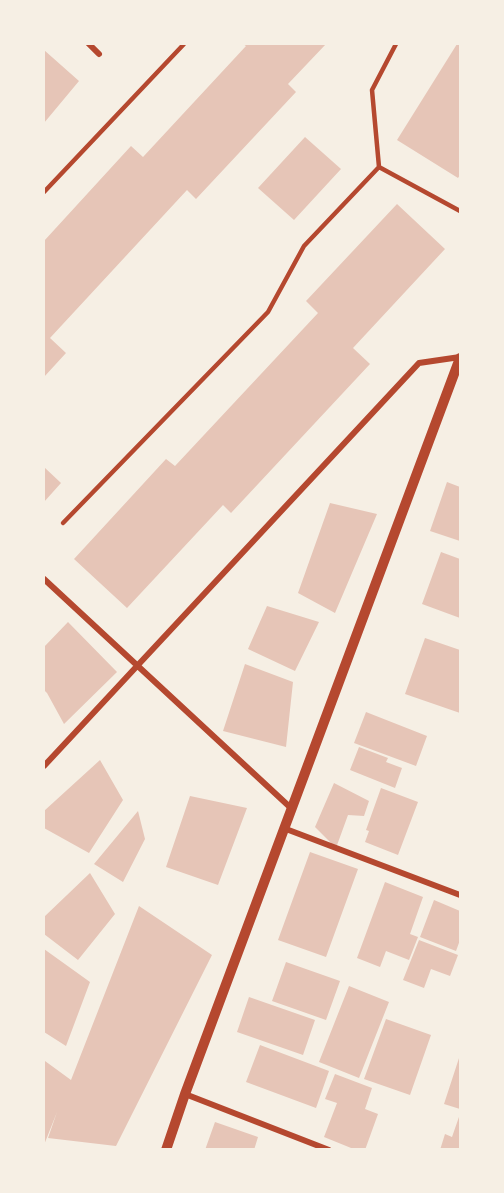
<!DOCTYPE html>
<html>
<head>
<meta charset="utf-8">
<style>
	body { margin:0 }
	#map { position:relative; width:504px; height:1193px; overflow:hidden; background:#f6efe4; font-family:Figtree,sans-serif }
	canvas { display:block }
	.frame { position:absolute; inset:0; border:45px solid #f6efe4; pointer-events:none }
</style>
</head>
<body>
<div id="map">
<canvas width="504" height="1193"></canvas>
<div class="frame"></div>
</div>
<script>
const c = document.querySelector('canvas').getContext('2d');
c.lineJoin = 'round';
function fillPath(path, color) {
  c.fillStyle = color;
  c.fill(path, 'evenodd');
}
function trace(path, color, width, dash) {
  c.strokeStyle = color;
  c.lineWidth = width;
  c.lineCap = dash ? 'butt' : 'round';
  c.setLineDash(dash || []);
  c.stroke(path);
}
fillPath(new Path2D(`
	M 243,44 L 326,44 L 288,84 L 296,92 L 196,199 L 187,190 L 50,338 L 66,353 L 44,377 L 44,241 L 131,146 L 143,157 L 246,46 Z
	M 457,44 L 460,44 L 460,175 L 458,178 L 397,140 Z
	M 44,50 L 79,81 L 44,123 Z
	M 305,137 L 341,169 L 294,220 L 258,188 Z
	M 397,204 L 445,249 L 353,348 L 370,364 L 231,513 L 223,505 L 127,608 L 74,559 L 166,459 L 175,466 L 318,313 L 306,301 Z
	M 44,467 L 61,483 L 44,502 Z
	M 447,482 L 460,487 L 460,541 L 430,531 Z
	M 330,503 L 377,514 L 335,613 L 298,593 Z
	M 441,552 L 460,559 L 460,618 L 422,604 Z
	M 267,606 L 319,622 L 295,671 L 248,649 Z
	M 68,622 L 117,672 L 64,724 L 47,693 L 44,690 L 44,647 Z
	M 425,638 L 460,650 L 460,713 L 405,694 Z
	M 245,664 L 293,682 L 286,747 L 223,731 Z
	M 366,712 L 427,736 L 416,766 L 354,743 Z
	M 359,747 L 388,758 L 386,762 L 402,768 L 395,788 L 350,770 Z
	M 100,760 L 123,800 L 89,853 L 44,828 L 44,811 Z
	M 334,783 L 369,801 L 364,816 L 348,815 L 336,848 L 315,827 Z
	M 381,788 L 418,802 L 398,855 L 365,842 L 369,831 L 366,830 Z
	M 190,796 L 247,808 L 218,885 L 166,867 Z
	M 138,811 L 145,839 L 123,882 L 94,864 Z
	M 310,852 L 358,869 L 326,957 L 278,940 Z
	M 90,873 L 115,914 L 78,960 L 44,934 L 44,917 Z
	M 385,882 L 423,897 L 410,934 L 418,937 L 409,960 L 386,951 L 380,967 L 357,958 Z
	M 434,900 L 460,911 L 460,940 L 456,951 L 420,937 Z
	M 139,906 L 212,955 L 116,1146 L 48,1138 L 57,1112 L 44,1145 L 44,1063 L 45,1061 L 71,1080 Z
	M 419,940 L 458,955 L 450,976 L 431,969 L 424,988 L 403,980 Z
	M 44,949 L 90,982 L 66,1046 L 44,1032 Z
	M 286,962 L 340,981 L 326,1020 L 272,1001 Z
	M 349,986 L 389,1002 L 359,1078 L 319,1062 Z
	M 249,997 L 315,1020 L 303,1055 L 237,1032 Z
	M 386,1019 L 431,1035 L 410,1095 L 364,1079 Z
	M 260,1045 L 329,1071 L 316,1108 L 246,1082 Z
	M 460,1055 L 460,1109 L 444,1104 Z
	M 335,1074 L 372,1088 L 365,1109 L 378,1114 L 365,1150 L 356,1150 L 324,1137 L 337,1103 L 325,1099 Z
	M 460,1114 L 460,1150 L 440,1150 L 445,1134 L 452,1137 Z
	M 215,1122 L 258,1137 L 254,1150 L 205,1150 Z`), '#e6c5b7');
trace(new Path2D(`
	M 379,167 L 372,90 L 396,44
	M 44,192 L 184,44
	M 63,523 L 268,312 L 304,246 L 379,167 L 460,211`), '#b5482f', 4.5);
trace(new Path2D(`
	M 89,44 L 99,54
	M 44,579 L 292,809
	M 44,766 L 419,363 L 460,357
	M 286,829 L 460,895
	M 185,1094 L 329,1150`), '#b5482f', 6);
trace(new Path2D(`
	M 166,1150 L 185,1094 L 460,358`), '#b5482f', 10);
</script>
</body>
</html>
